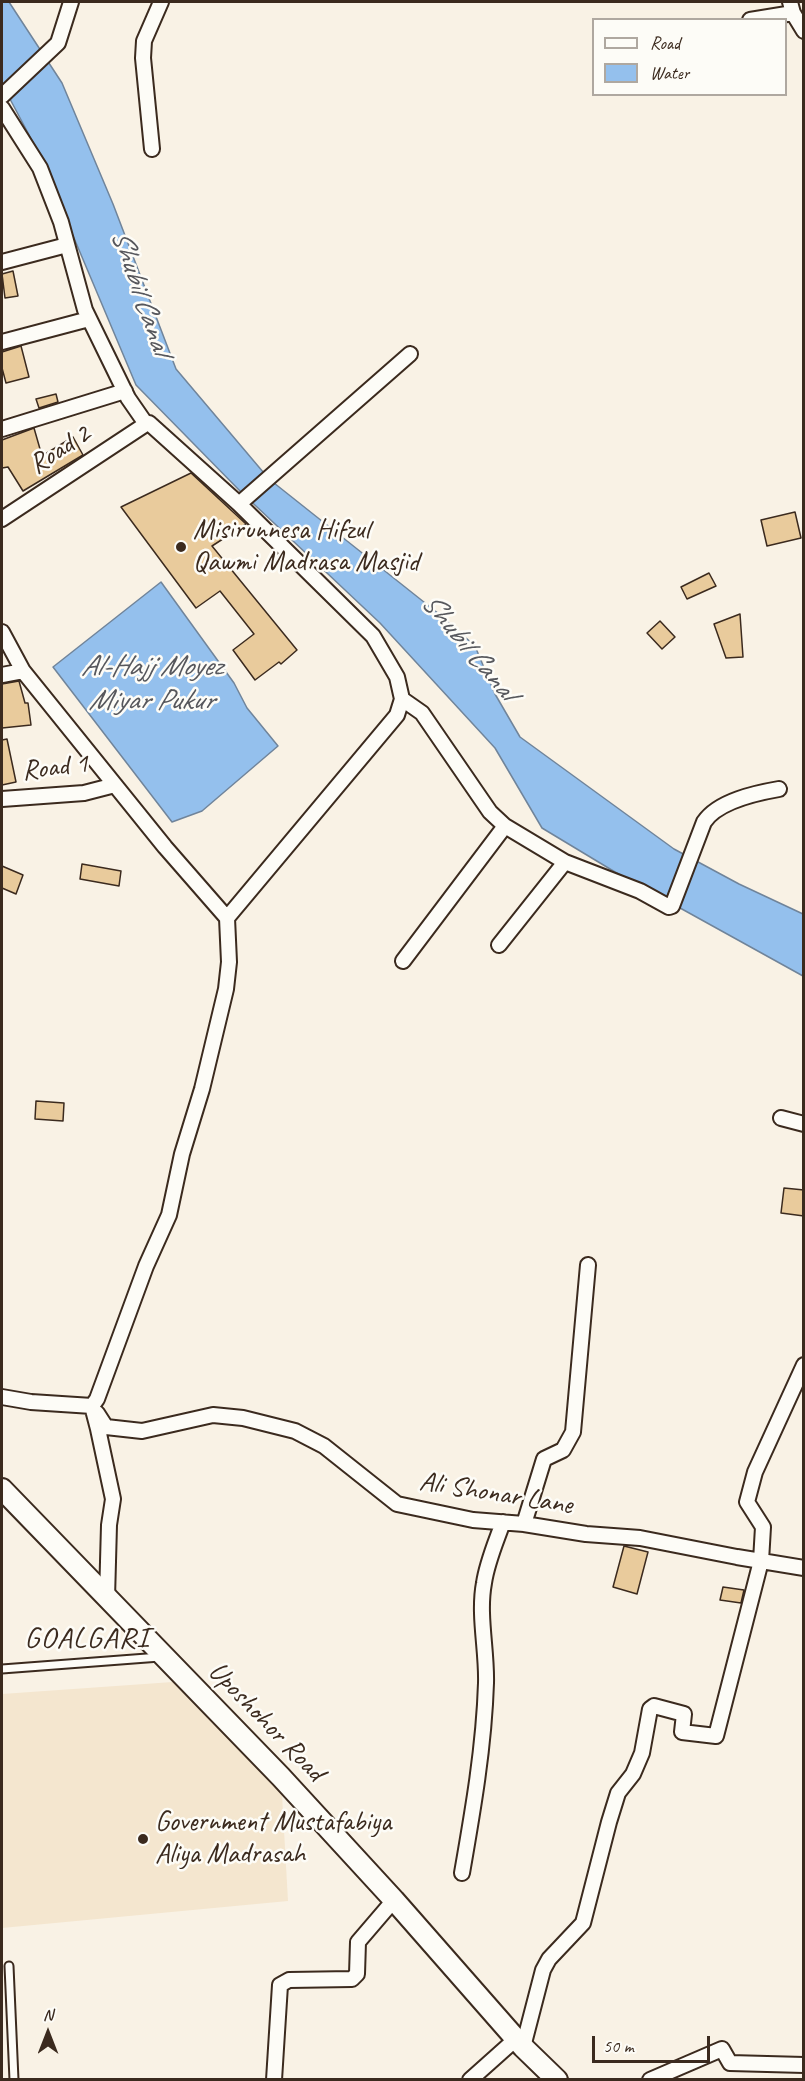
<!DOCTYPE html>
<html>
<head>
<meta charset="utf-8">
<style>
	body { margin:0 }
	#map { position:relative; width:805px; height:2081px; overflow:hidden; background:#f9f2e5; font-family:Caveat,sans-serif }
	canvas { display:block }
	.frame { position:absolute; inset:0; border:3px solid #3b2a1e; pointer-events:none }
	.legend { position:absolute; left:592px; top:18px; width:195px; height:78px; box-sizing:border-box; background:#fdfcf7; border:2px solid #afa8a0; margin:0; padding:8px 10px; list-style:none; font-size:18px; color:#3b2a1e }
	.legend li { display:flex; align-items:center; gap:12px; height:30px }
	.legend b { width:30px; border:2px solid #afa8a0 }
	.north { position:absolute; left:18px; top:2003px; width:60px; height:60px; -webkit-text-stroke:4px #fdfcf7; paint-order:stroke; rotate:0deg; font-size:16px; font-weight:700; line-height:24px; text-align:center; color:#3b2a1e }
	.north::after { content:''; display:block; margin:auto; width:21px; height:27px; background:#3b2a1e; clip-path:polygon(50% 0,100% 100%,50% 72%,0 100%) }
	.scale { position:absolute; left:592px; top:2036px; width:118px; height:27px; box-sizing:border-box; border:3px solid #3b2a1e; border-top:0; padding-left:8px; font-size:18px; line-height:21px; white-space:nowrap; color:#3b2a1e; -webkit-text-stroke:4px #fdfcf7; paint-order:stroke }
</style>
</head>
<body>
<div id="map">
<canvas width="805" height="2081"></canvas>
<div class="frame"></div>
<ul class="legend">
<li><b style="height:8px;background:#fdfcf7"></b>Road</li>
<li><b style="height:16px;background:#94c0ed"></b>Water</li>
</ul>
<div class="north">N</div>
<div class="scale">50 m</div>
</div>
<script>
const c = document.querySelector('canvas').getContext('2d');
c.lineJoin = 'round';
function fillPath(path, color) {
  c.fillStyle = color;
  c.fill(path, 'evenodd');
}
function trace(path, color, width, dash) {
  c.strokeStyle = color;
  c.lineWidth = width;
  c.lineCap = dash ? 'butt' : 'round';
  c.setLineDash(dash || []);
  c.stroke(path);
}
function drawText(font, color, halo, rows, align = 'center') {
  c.font = font + ' Caveat,sans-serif';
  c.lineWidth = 5;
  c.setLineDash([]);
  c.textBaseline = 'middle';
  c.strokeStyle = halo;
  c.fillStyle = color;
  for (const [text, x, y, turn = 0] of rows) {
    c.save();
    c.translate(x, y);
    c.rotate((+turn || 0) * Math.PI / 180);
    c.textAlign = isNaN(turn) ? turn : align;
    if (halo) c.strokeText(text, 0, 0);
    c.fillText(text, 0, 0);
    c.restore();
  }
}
fillPath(new Path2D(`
	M 187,1681 L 281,1777 L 288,1901 L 2,1928 L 2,1694 Z`), '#f4e6cf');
const water = new Path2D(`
	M 2,2 L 9,2 L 62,83 L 113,204 L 176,369 L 269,479 L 439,614 L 475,646 L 495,694 L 520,737 L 674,849 L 739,884 L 803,914 L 803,976 L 615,872 L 542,828 L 495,748 L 380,623 L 240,491 L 136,385 L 36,148 L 2,84 Z
	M 161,582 L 234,683 L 247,708 L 278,746 L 202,811 L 172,822 L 53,667 Z`);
fillPath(water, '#94c0ed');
trace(water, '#70849a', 1.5);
const building = new Path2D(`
	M 13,271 L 18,296 L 5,298 L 2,274 Z
	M 21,346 L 29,377 L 6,383 L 2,368 L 2,352 Z
	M 56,394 L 58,402 L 39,408 L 36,399 Z
	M 34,428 L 42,456 L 73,437 L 83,455 L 23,491 L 8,467 L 2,468 L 2,440 Z
	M 191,473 L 246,524 L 212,546 L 297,650 L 281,664 L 279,662 L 255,680 L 233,650 L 254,634 L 220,591 L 196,608 L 121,507 Z
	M 795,512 L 801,538 L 767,546 L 761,520 Z
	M 709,573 L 716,586 L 687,599 L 681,587 Z
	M 740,614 L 743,657 L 726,658 L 714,624 Z
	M 660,621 L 675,637 L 662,649 L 647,633 Z
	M 19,681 L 25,703 L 28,703 L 31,725 L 2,728 L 2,684 Z
	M 7,739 L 16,782 L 2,785 L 2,740 Z
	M 82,864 L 121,871 L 119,886 L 80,879 Z
	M 2,866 L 23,875 L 16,894 L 2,888 Z
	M 36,1101 L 64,1103 L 63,1121 L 35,1119 Z
	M 784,1188 L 804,1190 L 804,1216 L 781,1213 Z
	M 624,1546 L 648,1552 L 637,1594 L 613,1587 Z
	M 723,1587 L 744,1590 L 741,1603 L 720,1600 Z`);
fillPath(building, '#e9cb9c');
trace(building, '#3b2a1e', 1.5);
const service = new Path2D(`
	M 2,1669 L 160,1657
	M 9,1966 L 14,2080`);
const minor = new Path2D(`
	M 790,2 L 793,13 L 804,31
	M 750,20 L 793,13
	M 2,96 L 58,43 L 71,2
	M 2,108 L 40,168 L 61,222 L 85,310 L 128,398 L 146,424 L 149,423 L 239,504 L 373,636 L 397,677 L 402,699 L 397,715 L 227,918
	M 152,149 L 143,58 L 144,41 L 161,2
	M 2,262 L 67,245
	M 2,342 L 89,319
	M 2,429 L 125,391
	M 239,504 L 410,354
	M 2,519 L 146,424
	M 2,632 L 23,671 L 165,847 L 227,918 L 229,962 L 226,989 L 202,1089 L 182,1154 L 169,1215 L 146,1266 L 97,1399 L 92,1406 L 98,1429 L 113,1499 L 109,1525 L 107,1598
	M 2,675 L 23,671
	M 402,699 L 422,713 L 490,812 L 505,826 L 565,862 L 640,891 L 669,907 L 672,906 L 704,822 C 718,801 756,793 779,789
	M 2,799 L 84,793 L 115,785
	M 499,945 L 565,862
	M 403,961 L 505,826
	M 781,1118 L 804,1124
	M 2,1397 L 31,1402 L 92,1406
	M 97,1413 L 106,1427 L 142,1431 L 213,1415 L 243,1418 L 295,1431 L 324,1446 L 397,1504 L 473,1520 L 524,1524 L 586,1534 L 640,1538 L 737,1557 L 804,1568
	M 524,1524 L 544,1459 L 563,1450 L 573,1432 L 588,1265
	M 462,1873 C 473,1810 484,1747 486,1683 C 487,1650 478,1615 484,1583 C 487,1562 496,1542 503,1522
	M 523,2047 L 543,1970 L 549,1959 L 583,1923 L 609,1822 L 618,1793 L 633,1774 L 642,1753 L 650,1709 L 654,1706 L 684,1714 L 682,1732 L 716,1736 L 761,1561 L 763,1527 L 747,1502 L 755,1472 L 804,1365
	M 274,2080 L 280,1985 L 289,1980 L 352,1979 L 357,1974 L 358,1942 L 394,1900
	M 470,2080 L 517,2038
	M 650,2080 L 722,2049 L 730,2063 L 804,2065`);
const secondary = new Path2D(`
	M 2,1489 L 281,1777 L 394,1900 L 523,2047 L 557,2080`);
trace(service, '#3b2a1e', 11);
trace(minor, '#3b2a1e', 18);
trace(secondary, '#3b2a1e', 24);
trace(service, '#fdfcf7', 7);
trace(minor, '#fdfcf7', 14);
trace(secondary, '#fdfcf7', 20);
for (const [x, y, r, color] of [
	[181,547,6,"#3b2a1e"],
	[143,1839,6,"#3b2a1e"]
]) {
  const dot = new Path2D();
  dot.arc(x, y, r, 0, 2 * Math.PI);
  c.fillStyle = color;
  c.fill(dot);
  trace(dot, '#fdfcf7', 2);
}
drawText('28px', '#3b2a1e', '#fdfcf7', [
	["Road 2",60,450,-33],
	["Road 1",55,768,-7],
	["Ali Shonar Lane",496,1494,9],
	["Uposhohor Road",266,1722,46]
]);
drawText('28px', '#3b2a1e', '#fdfcf7', [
	["Misirunnesa Hifzul",193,531],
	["Qawmi Madrasa Masjid",193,563],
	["Government Mustafabiya",155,1823],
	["Aliya Madrasah",155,1855]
], 'left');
drawText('italic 30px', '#56575c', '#fdfcf7', [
	["Shubil Canal",140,292,71],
	["Shubil Canal",468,647,50],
	["Al-Hajj Moyez",151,667],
	["Miyar Pukur",151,701]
]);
c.letterSpacing = '1.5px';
drawText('30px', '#3b2a1e', '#fdfcf7', [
	["GOALGARI",87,1639]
]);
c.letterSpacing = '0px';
</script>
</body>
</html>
